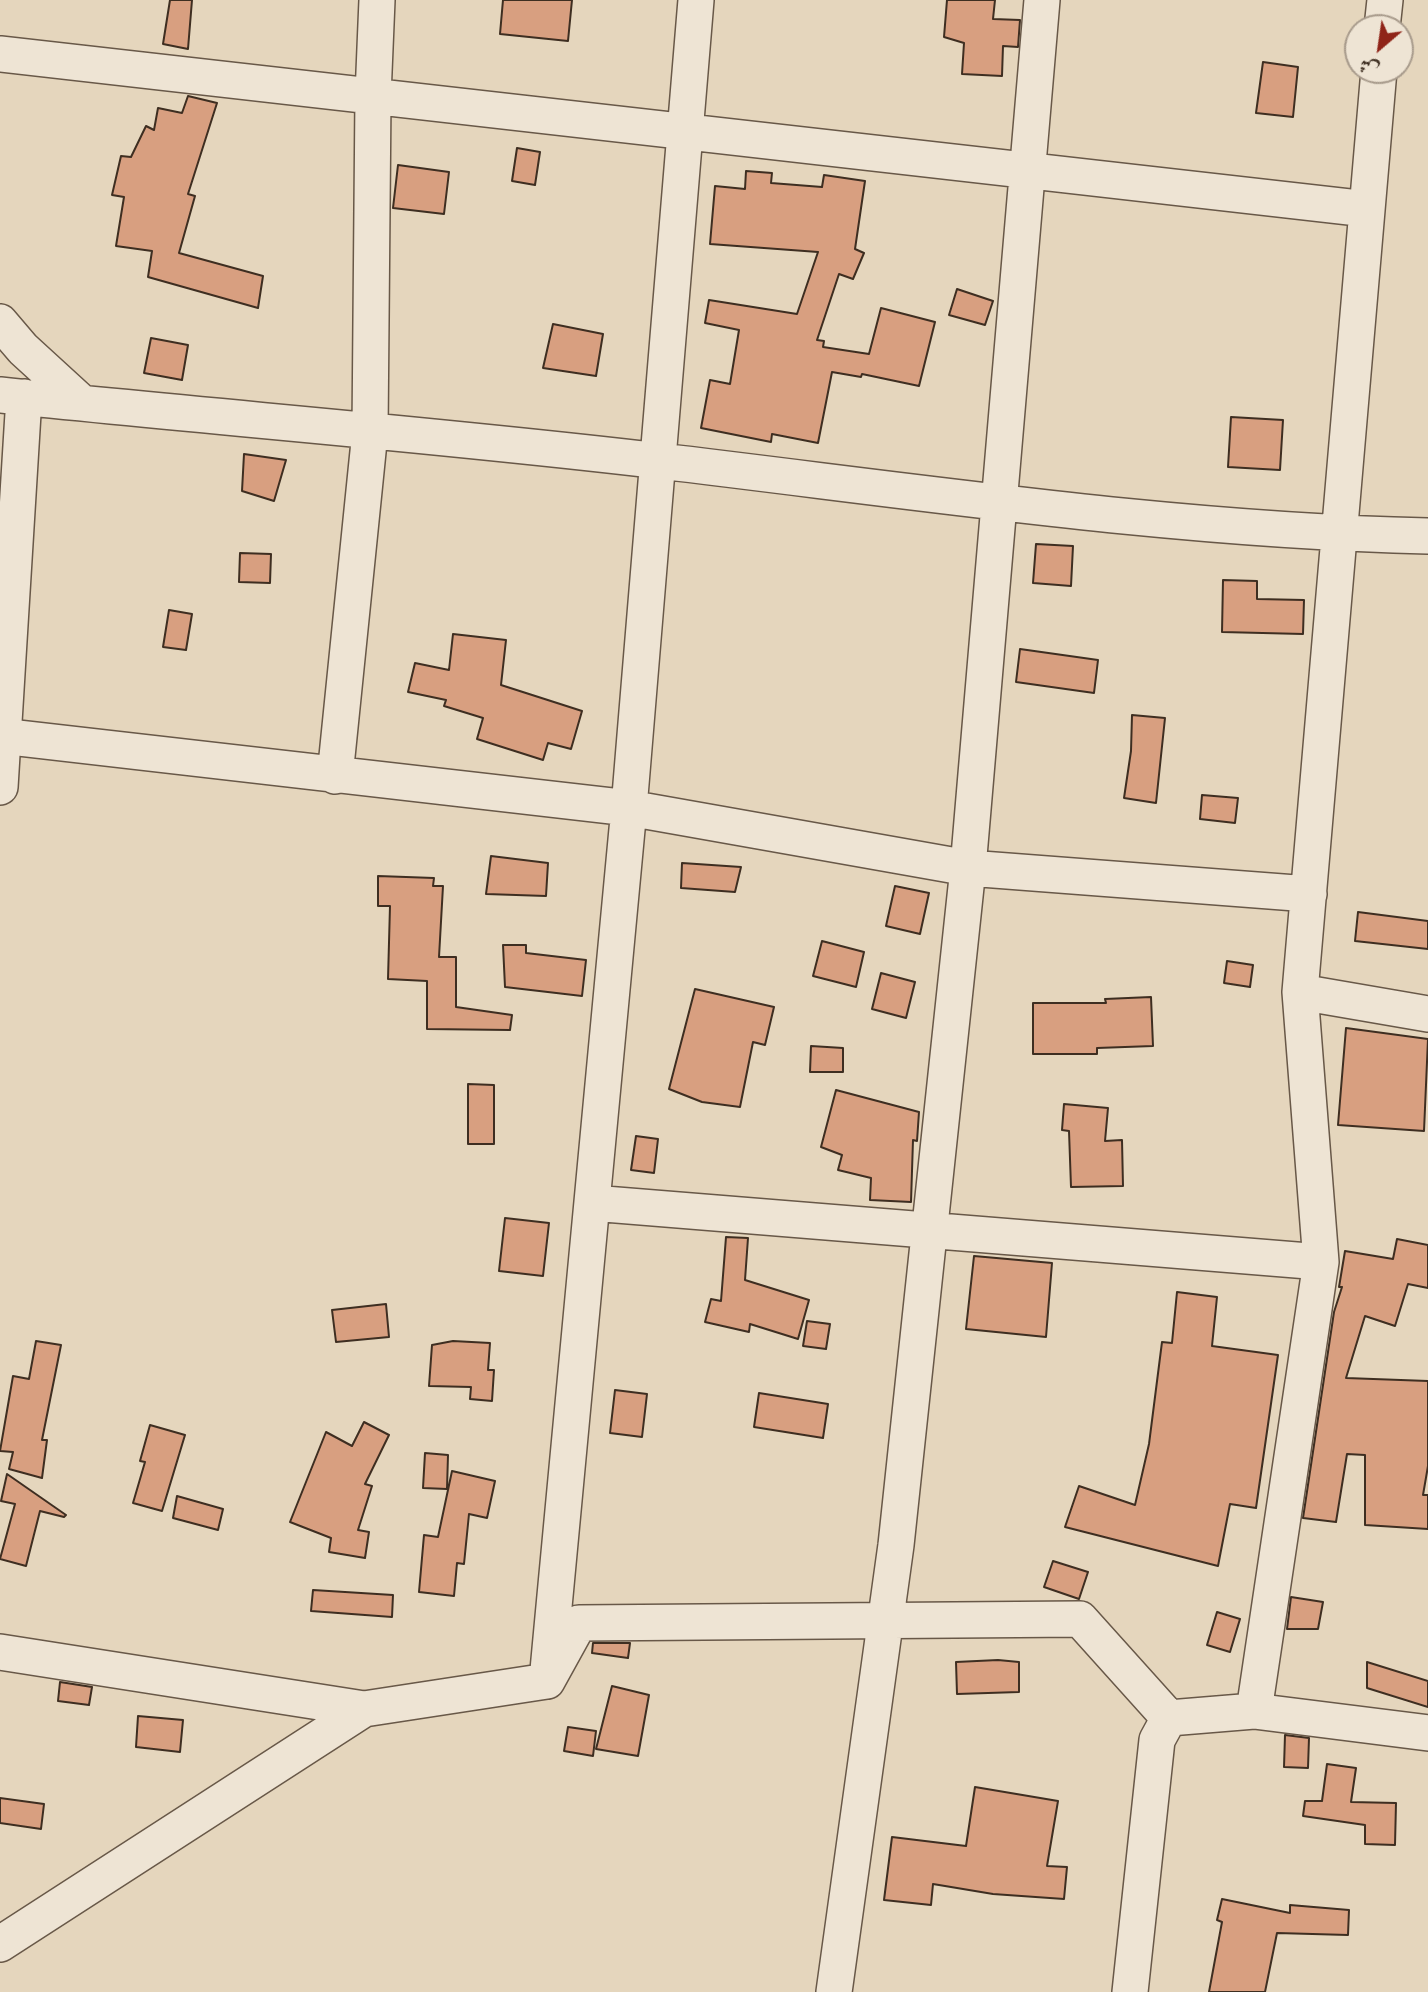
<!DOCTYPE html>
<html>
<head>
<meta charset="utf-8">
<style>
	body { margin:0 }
	#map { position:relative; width:1428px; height:1992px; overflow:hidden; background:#e5d6bd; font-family:"Old Standard TT",Amiri,serif }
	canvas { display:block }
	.north { position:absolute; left:1344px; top:14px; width:70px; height:70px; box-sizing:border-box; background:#eee4d4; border:2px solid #a89b8c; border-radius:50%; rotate:209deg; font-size:19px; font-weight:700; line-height:28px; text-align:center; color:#3e2e21 }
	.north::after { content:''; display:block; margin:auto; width:24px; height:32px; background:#8f2418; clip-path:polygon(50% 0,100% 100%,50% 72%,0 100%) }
</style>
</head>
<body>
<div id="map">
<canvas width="1428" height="1992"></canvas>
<div class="north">ش</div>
</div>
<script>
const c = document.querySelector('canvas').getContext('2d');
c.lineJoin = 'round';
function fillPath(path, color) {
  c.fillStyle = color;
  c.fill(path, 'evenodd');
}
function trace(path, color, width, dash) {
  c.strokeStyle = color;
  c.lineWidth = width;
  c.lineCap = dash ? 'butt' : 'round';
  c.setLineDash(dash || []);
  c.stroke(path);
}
const building = new Path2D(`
	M 170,0 L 192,0 L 188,49 L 163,44 Z
	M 503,0 L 572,0 L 568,41 L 500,34 Z
	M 947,0 L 995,0 L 993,19 L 1020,20 L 1018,47 L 1003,46 L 1002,76 L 962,74 L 964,43 L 944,37 Z
	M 1263,62 L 1298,67 L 1293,117 L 1256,113 Z
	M 188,96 L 217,103 L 188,194 L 195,196 L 179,253 L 263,276 L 258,308 L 148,277 L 152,251 L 116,246 L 124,197 L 112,195 L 121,156 L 131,157 L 146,126 L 154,130 L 158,108 L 182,113 Z
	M 517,148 L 540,152 L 535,185 L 512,181 Z
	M 398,165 L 449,172 L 444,214 L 393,208 Z
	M 746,171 L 772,173 L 771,183 L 822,187 L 824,175 L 865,181 L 855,249 L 864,253 L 853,279 L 839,274 L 817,340 L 824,341 L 823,347 L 869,354 L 881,308 L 935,322 L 919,386 L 862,374 L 861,377 L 832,372 L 818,443 L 772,434 L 771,442 L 701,428 L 710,380 L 730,384 L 739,330 L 705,323 L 709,300 L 797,314 L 818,252 L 710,244 L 715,186 L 745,189 Z
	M 957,289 L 993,301 L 985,325 L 949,315 Z
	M 553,324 L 603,334 L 596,376 L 543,368 Z
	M 151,338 L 188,345 L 182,380 L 144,373 Z
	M 1231,417 L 1283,420 L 1280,470 L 1228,467 Z
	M 244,454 L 286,460 L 274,501 L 242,491 Z
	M 1036,544 L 1073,546 L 1071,586 L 1033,583 Z
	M 240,553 L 271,554 L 270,583 L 239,582 Z
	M 1223,580 L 1257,581 L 1257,599 L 1304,600 L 1303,634 L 1222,632 Z
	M 169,610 L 192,614 L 186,650 L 163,647 Z
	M 453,634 L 506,640 L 501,685 L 582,711 L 571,749 L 548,743 L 543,760 L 477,739 L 483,718 L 444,706 L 446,700 L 408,692 L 415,663 L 449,670 Z
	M 1020,649 L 1098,660 L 1094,693 L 1016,682 Z
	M 1132,715 L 1165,718 L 1156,803 L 1124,798 L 1131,751 Z
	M 1202,795 L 1238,798 L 1235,823 L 1200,819 Z
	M 491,856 L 548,863 L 546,896 L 486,894 Z
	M 682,863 L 741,867 L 735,892 L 681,888 Z
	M 378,876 L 434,878 L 433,886 L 443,886 L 439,957 L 456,957 L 456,1007 L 512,1015 L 510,1030 L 427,1029 L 427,981 L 388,979 L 390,906 L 378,906 Z
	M 895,886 L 929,893 L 920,934 L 886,926 Z
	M 1358,912 L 1428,921 L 1428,949 L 1355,941 Z
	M 822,941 L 864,952 L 856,987 L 813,976 Z
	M 503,945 L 526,945 L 526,953 L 586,960 L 582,996 L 505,987 Z
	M 1227,961 L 1253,965 L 1250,987 L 1224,983 Z
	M 881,973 L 915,982 L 906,1018 L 872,1009 Z
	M 695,989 L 774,1007 L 765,1045 L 753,1042 L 740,1107 L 702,1102 L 669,1089 Z
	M 1151,997 L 1153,1046 L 1097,1048 L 1097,1054 L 1033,1054 L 1033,1003 L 1106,1003 L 1105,999 Z
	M 1346,1028 L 1428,1039 L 1424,1131 L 1338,1125 Z
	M 811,1046 L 843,1048 L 843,1072 L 810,1072 Z
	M 468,1084 L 494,1085 L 494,1144 L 468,1144 Z
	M 836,1090 L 919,1112 L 917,1141 L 913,1140 L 911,1202 L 870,1200 L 871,1178 L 838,1170 L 842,1155 L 821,1147 Z
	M 1064,1104 L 1108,1108 L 1105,1141 L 1122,1140 L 1123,1186 L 1071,1187 L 1069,1131 L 1062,1130 Z
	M 636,1136 L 658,1139 L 654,1173 L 631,1170 Z
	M 505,1218 L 549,1223 L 543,1276 L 499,1271 Z
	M 726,1237 L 748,1238 L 745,1280 L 809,1300 L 798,1339 L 750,1324 L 749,1332 L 705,1322 L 711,1299 L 721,1301 Z
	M 1397,1239 L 1428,1245 L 1428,1288 L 1408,1284 L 1395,1326 L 1365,1316 L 1346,1378 L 1428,1381 L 1428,1466 L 1423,1495 L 1428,1495 L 1428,1529 L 1365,1525 L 1365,1455 L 1347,1454 L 1336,1522 L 1303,1518 L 1334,1312 L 1342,1287 L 1339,1287 L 1345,1251 L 1393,1259 Z
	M 974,1256 L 1052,1263 L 1046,1337 L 966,1329 Z
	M 1177,1292 L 1217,1297 L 1212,1346 L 1278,1355 L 1256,1508 L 1230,1504 L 1218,1566 L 1065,1527 L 1079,1486 L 1135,1505 L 1149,1444 L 1162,1342 L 1172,1343 Z
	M 386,1304 L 389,1337 L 336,1342 L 332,1310 Z
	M 807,1321 L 830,1324 L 826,1349 L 803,1346 Z
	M 36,1341 L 61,1345 L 42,1440 L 47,1440 L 42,1478 L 9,1469 L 13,1452 L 0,1451 L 13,1376 L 29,1379 Z
	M 453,1341 L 490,1343 L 488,1370 L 494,1370 L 492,1401 L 470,1399 L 471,1387 L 429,1386 L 432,1345 Z
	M 615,1390 L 647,1394 L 642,1437 L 610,1433 Z
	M 759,1393 L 828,1404 L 823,1438 L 754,1427 Z
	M 364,1422 L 389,1435 L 365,1484 L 372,1486 L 358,1530 L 369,1532 L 365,1558 L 329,1552 L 331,1538 L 290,1522 L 326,1432 L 352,1446 Z
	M 150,1425 L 185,1435 L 162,1511 L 133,1503 L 145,1462 L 140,1461 Z
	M 425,1453 L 448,1455 L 447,1489 L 423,1488 Z
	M 452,1471 L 495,1481 L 487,1518 L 469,1514 L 464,1564 L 457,1563 L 454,1596 L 419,1592 L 424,1535 L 438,1537 Z
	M 7,1474 L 66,1515 L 64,1517 L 40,1511 L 26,1566 L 0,1559 L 15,1504 L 1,1501 Z
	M 177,1496 L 223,1509 L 218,1530 L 173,1518 Z
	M 1053,1561 L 1088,1572 L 1079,1599 L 1044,1587 Z
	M 313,1590 L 393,1595 L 392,1617 L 311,1611 Z
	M 1291,1597 L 1323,1602 L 1318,1629 L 1287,1629 Z
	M 1217,1612 L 1240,1619 L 1230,1652 L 1207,1645 Z
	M 593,1643 L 630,1643 L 628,1658 L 592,1653 Z
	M 998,1660 L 1019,1662 L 1019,1692 L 957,1694 L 956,1662 Z
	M 1367,1662 L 1428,1681 L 1428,1707 L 1367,1688 Z
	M 60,1682 L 92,1687 L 89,1705 L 58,1701 Z
	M 612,1686 L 649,1695 L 638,1756 L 596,1749 Z
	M 138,1716 L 183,1720 L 180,1752 L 136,1747 Z
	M 568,1727 L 596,1731 L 593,1756 L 564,1751 Z
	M 1285,1735 L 1309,1738 L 1308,1768 L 1284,1767 Z
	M 1327,1764 L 1356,1768 L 1351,1802 L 1396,1803 L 1395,1845 L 1365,1844 L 1365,1825 L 1303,1816 L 1305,1801 L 1322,1801 Z
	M 975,1787 L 1058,1801 L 1047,1866 L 1067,1867 L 1064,1899 L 993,1894 L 933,1884 L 931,1905 L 884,1900 L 892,1837 L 966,1846 Z
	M 0,1798 L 44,1804 L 41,1829 L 0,1823 Z
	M 1222,1899 L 1290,1913 L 1290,1905 L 1349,1910 L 1348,1935 L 1277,1933 L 1265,1992 L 1209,1992 L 1222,1922 L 1217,1920 Z`);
fillPath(building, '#d89f80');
trace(building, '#3e2e21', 2);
const minor = new Path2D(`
	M 1382,28 L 1385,0
	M 0,54 L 1367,209
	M 0,322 L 23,349 L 82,403
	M 0,395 C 220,418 441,435 660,461 C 915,491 1171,530 1428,536
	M 0,736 L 629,808 L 968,868 L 1309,894
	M 335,776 L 370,432 L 373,96 L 377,0
	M 0,787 L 24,397
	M 1300,992 L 1428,1014
	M 592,1203 L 1321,1262
	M 0,1652 L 364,1709
	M 547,1681 L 629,808 L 696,0
	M 1254,1711 L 1321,1262 L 1300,992 L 1379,70
	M 0,1944 L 364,1709 L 547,1681 L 579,1623 L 1080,1619 L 1169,1718
	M 834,1992 L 896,1545 L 968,868 L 1042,0
	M 1130,1992 L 1157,1740 L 1169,1718 L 1254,1711 L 1428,1733`);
trace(minor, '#685848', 38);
trace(minor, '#eee4d4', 35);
</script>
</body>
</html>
